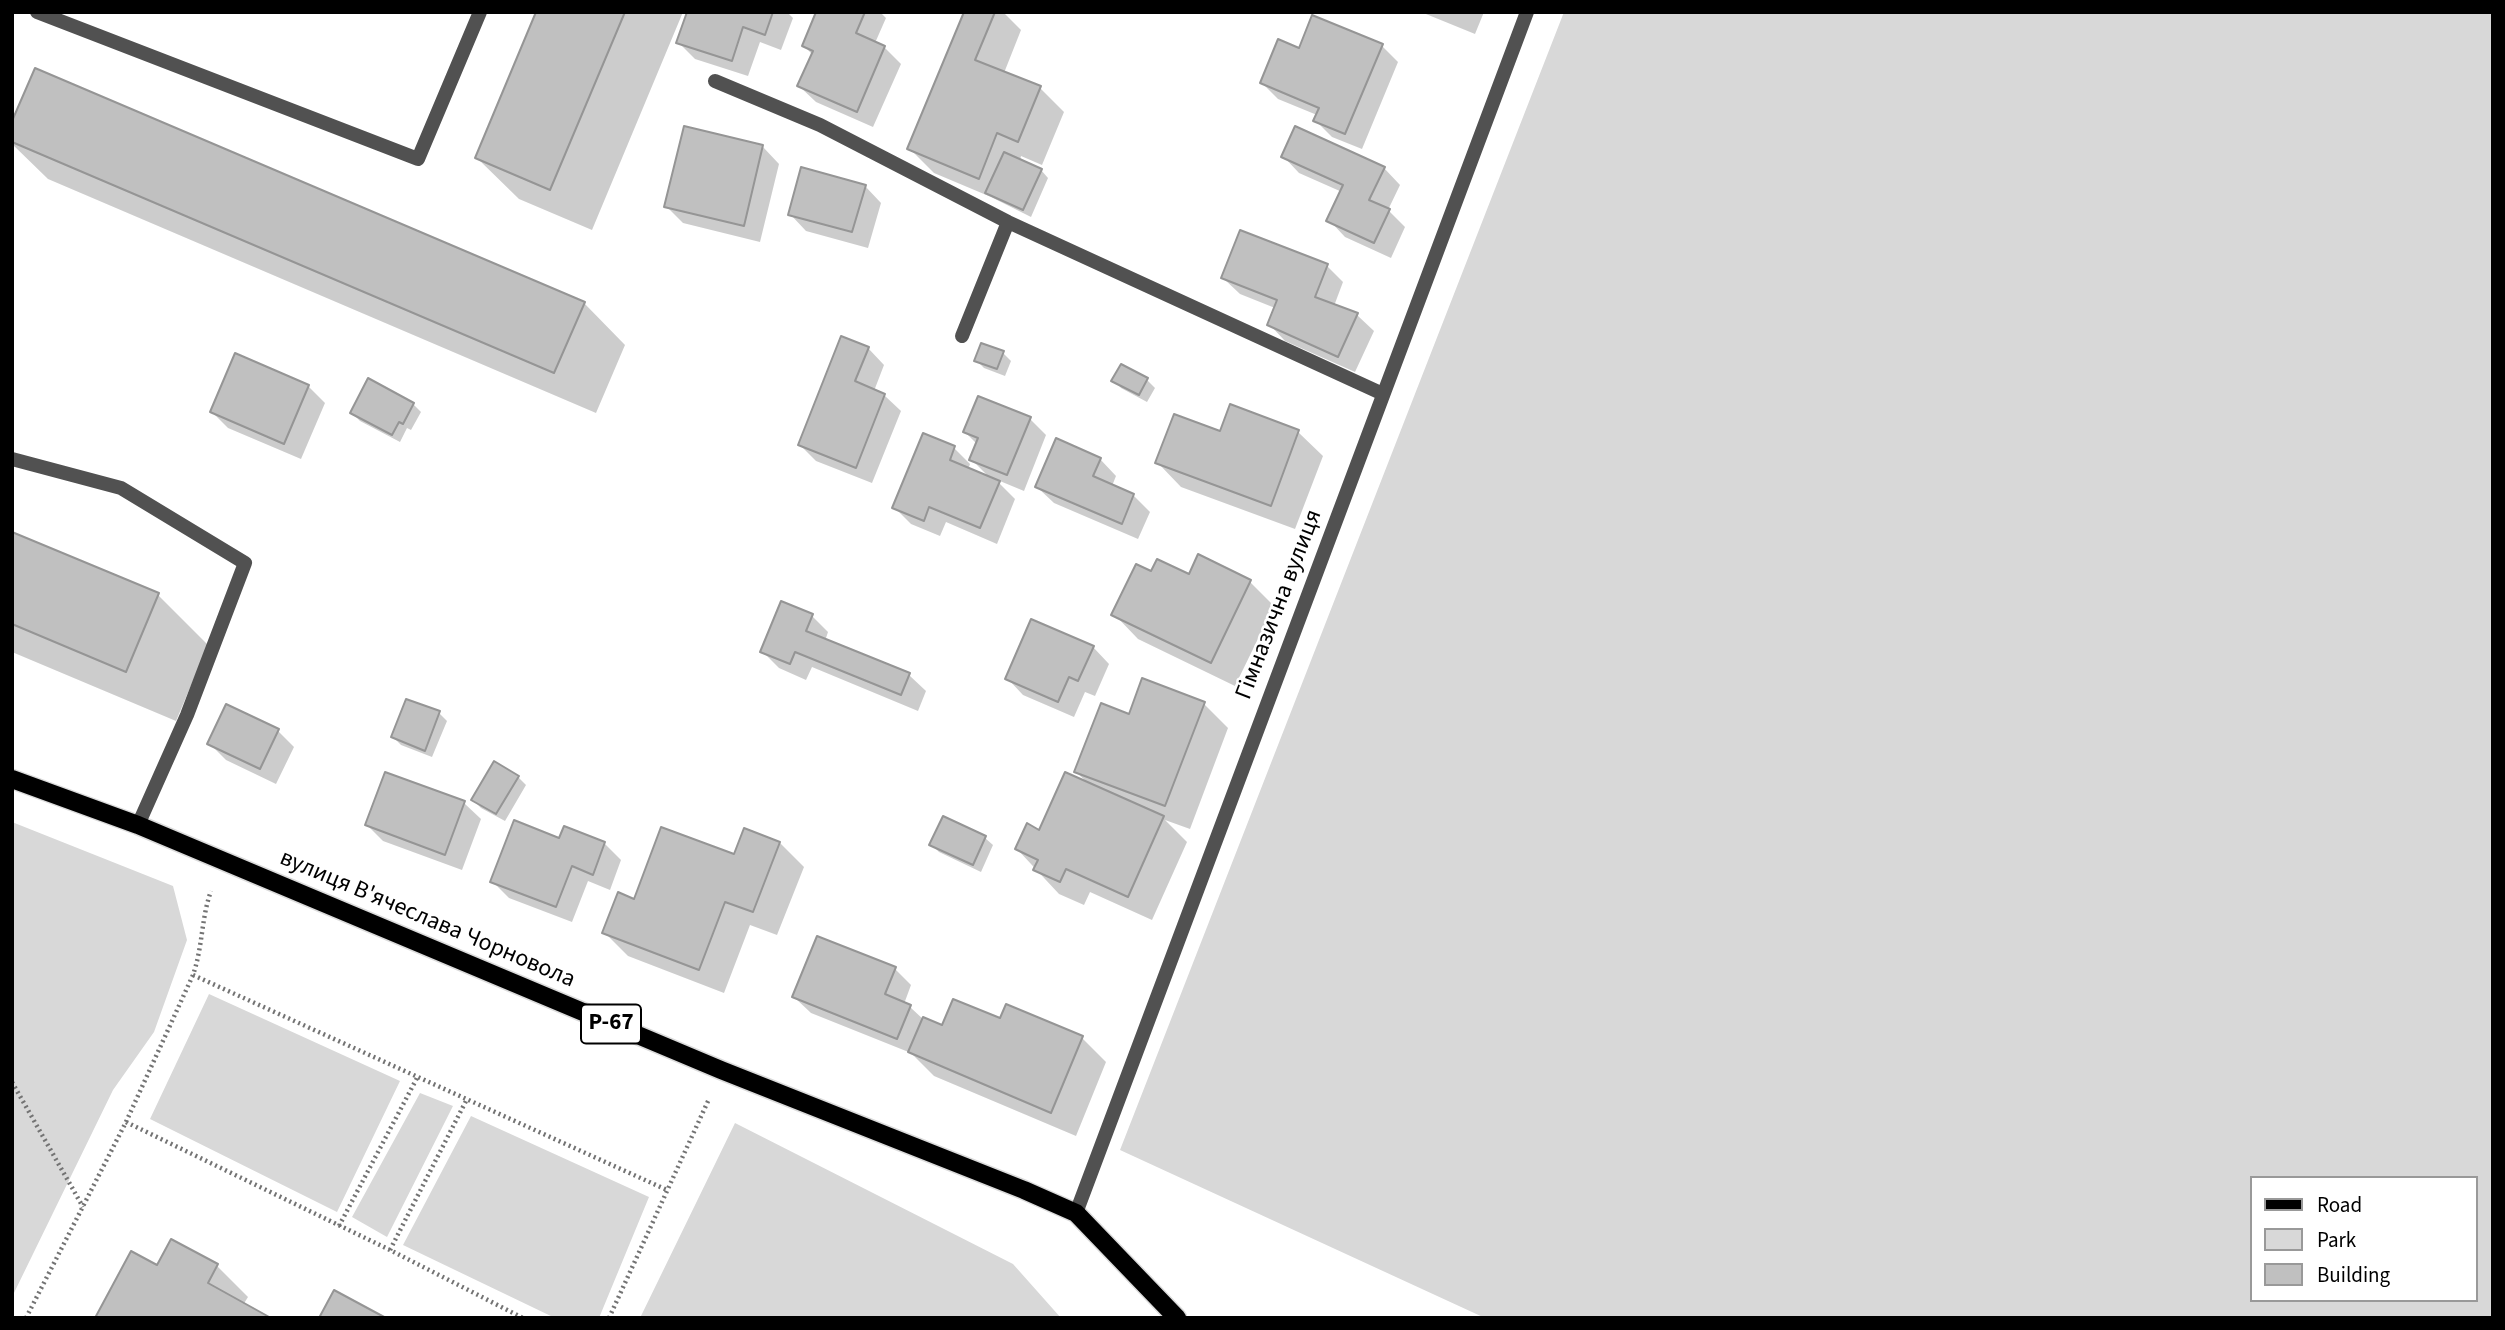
<!DOCTYPE html>
<html>
<head>
<meta charset="utf-8">
<style>
	body { margin:0 }
	#map { position:relative; width:2505px; height:1330px; overflow:hidden; background:#fff; font-family:"Source Sans 3",sans-serif }
	canvas { display:block }
	.frame { position:absolute; inset:0; border:14px solid #000; pointer-events:none }
	.legend { position:absolute; left:2250px; top:1176px; width:228px; height:126px; box-sizing:border-box; background:#fff; border:2px solid #999; margin:0; padding:9px 12px; list-style:none; font-size:21px; color:#000 }
	.legend li { display:flex; align-items:center; gap:14px; height:35px }
	.legend b { width:35px; border:2px solid #999 }
</style>
</head>
<body>
<div id="map">
<canvas width="2505" height="1330"></canvas>
<div class="frame"></div>
<ul class="legend">
<li><b style="height:9px;background:#000"></b>Road</li>
<li><b style="height:19px;background:#d8d8d8"></b>Park</li>
<li><b style="height:19px;background:#c0c0c0"></b>Building</li>
</ul>
</div>
<script>
const c = document.querySelector('canvas').getContext('2d');
c.lineJoin = 'round';
function fillPath(path, color) {
  c.fillStyle = color;
  c.fill(path, 'evenodd');
}
function trace(path, color, width, dash) {
  c.strokeStyle = color;
  c.lineWidth = width;
  c.lineCap = dash ? 'butt' : 'round';
  c.setLineDash(dash || []);
  c.stroke(path);
}
function drawText(font, color, halo, rows, align = 'center') {
  c.font = font + ' "Source Sans 3",sans-serif';
  c.lineWidth = 5;
  c.setLineDash([]);
  c.textBaseline = 'middle';
  c.strokeStyle = halo;
  c.fillStyle = color;
  for (const [text, x, y, turn = 0] of rows) {
    c.save();
    c.translate(x, y);
    c.rotate((+turn || 0) * Math.PI / 180);
    c.textAlign = isNaN(turn) ? turn : align;
    if (halo) c.strokeText(text, 0, 0);
    c.fillText(text, 0, 0);
    c.restore();
  }
}
fillPath(new Path2D(`
	M 1564,12 L 2493,12 L 2493,1318 L 1485,1318 L 1120,1150 ZM 2251,1178 L 2475,1178 L 2475,1300 L 2251,1300 Z
	M 12,822 L 173,886 L 187,940 L 154,1032 L 113,1090 L 12,1297 Z
	M 209,994 L 400,1081 L 337,1212 L 150,1119 Z
	M 420,1093 L 453,1106 L 387,1237 L 352,1217 Z
	M 471,1116 L 649,1197 L 599,1318 L 555,1318 L 403,1245 Z
	M 735,1123 L 1013,1264 L 1061,1318 L 640,1318 Z`), '#d8d8d8');
fillPath(new Path2D(`
	M 538,12 L 683,12 L 592,230 L 519,199 L 477,158 Z
	M 688,12 L 787,12 L 793,18 L 781,50 L 760,42 L 748,76 L 695,59 L 678,42 Z
	M 818,12 L 880,12 L 886,18 L 875,43 L 884,47 L 901,64 L 873,127 L 816,102 L 799,86 L 813,55 L 804,46 Z
	M 966,12 L 1003,12 L 1021,30 L 1004,73 L 1040,88 L 1064,112 L 1042,165 L 1021,156 L 1020,161 L 1041,170 L 1048,178 L 1031,217 L 991,197 L 934,173 L 910,149 Z
	M 1421,12 L 1484,12 L 1475,34 Z
	M 1382,46 L 1398,62 L 1362,149 L 1332,137 L 1315,120 L 1317,115 L 1278,99 L 1262,83 L 1300,50 Z
	M 12,125 L 584,303 L 625,345 L 596,413 L 48,179 L 12,144 Z
	M 763,147 L 779,164 L 760,242 L 683,223 L 666,206 Z
	M 1283,156 L 1384,168 L 1400,185 L 1388,210 L 1405,227 L 1391,258 L 1345,237 L 1329,220 L 1342,192 L 1299,173 Z
	M 865,186 L 881,203 L 868,248 L 806,231 L 790,214 Z
	M 1327,266 L 1343,282 L 1334,306 L 1357,315 L 1374,331 L 1355,372 L 1285,341 L 1269,324 L 1275,308 L 1240,294 L 1223,278 Z
	M 868,348 L 884,365 L 874,391 L 884,395 L 901,411 L 872,483 L 816,461 L 800,445 Z
	M 1003,353 L 1011,361 L 1005,376 L 984,368 L 976,360 Z
	M 1114,380 L 1147,380 L 1155,388 L 1147,402 L 1121,388 Z
	M 308,386 L 325,403 L 301,459 L 228,428 L 212,412 Z
	M 413,404 L 421,412 L 411,430 L 407,428 L 400,442 L 360,421 L 352,413 Z
	M 1231,406 L 1298,432 L 1323,456 L 1295,529 L 1181,487 L 1157,462 L 1221,433 Z
	M 1030,419 L 1046,435 L 1024,491 L 995,479 L 1015,499 L 997,544 L 946,522 L 940,536 L 911,524 L 894,507 L 954,448 L 970,464 L 968,470 L 991,479 L 971,459 L 978,445 L 965,432 Z
	M 1100,459 L 1116,476 L 1112,486 L 1133,495 L 1150,512 L 1138,539 L 1054,503 L 1037,487 Z
	M 12,534 L 158,595 L 208,645 L 176,721 L 12,652 Z
	M 1151,573 L 1250,582 L 1274,606 L 1235,686 L 1138,639 L 1114,614 Z
	M 812,616 L 828,632 L 825,641 L 909,675 L 926,691 L 918,711 L 812,667 L 806,680 L 779,668 L 762,651 Z
	M 1093,647 L 1109,664 L 1095,696 L 1085,692 L 1074,717 L 1023,695 L 1007,678 Z
	M 1204,704 L 1228,728 L 1190,829 L 1165,820 L 1187,842 L 1152,920 L 1090,892 L 1084,905 L 1059,894 L 1017,849 L 1040,832 L 1089,784 L 1076,772 Z
	M 439,713 L 447,721 L 432,757 L 401,745 L 393,737 Z
	M 278,731 L 294,747 L 276,784 L 226,760 L 209,743 Z
	M 494,763 L 518,777 L 526,785 L 505,821 L 481,808 L 473,800 Z
	M 464,803 L 481,819 L 462,870 L 383,841 L 367,825 Z
	M 944,818 L 985,838 L 993,845 L 981,872 L 939,852 L 931,844 Z
	M 560,840 L 604,843 L 621,860 L 610,890 L 588,881 L 572,922 L 509,898 L 492,881 Z
	M 780,843 L 804,867 L 777,935 L 750,925 L 724,993 L 628,956 L 604,932 L 635,901 L 735,856 Z
	M 895,969 L 911,985 L 904,1004 L 910,1007 L 924,1020 L 943,1027 L 1082,1038 L 1106,1062 L 1076,1136 L 934,1076 L 911,1053 L 811,1013 L 794,997 Z
	M 217,1266 L 248,1297 L 243,1305 L 157,1267 Z`), '#0003');
const building = new Path2D(`
	M 536,12 L 625,12 L 550,190 L 475,158 Z
	M 687,12 L 773,12 L 765,35 L 743,27 L 732,61 L 676,43 Z
	M 816,12 L 865,12 L 856,33 L 885,46 L 857,112 L 797,86 L 813,51 L 802,46 Z
	M 964,12 L 995,12 L 975,60 L 1041,86 L 1018,142 L 997,133 L 979,179 L 907,149 Z
	M 1312,15 L 1383,44 L 1345,134 L 1313,121 L 1319,108 L 1260,83 L 1278,39 L 1299,48 Z
	M 35,68 L 585,302 L 554,373 L 12,142 L 12,121 Z
	M 684,126 L 763,145 L 744,226 L 664,207 Z
	M 1295,126 L 1385,167 L 1369,200 L 1390,209 L 1374,243 L 1326,221 L 1343,185 L 1281,157 Z
	M 1004,152 L 1042,169 L 1023,210 L 985,193 Z
	M 801,167 L 866,185 L 852,232 L 788,215 Z
	M 1240,230 L 1328,264 L 1315,297 L 1358,313 L 1338,357 L 1267,325 L 1277,300 L 1221,278 Z
	M 841,336 L 869,347 L 855,381 L 885,394 L 856,468 L 798,445 Z
	M 981,343 L 1004,351 L 997,369 L 974,361 Z
	M 235,353 L 309,385 L 284,444 L 210,412 Z
	M 1121,364 L 1148,378 L 1139,395 L 1111,381 Z
	M 368,378 L 414,403 L 403,424 L 399,422 L 392,435 L 350,413 Z
	M 978,396 L 1031,417 L 1007,475 L 969,460 L 978,438 L 963,432 Z
	M 1230,404 L 1299,430 L 1271,506 L 1155,463 L 1174,414 L 1220,431 Z
	M 923,433 L 955,446 L 950,460 L 1000,481 L 980,528 L 929,507 L 924,521 L 892,508 Z
	M 1056,438 L 1101,458 L 1093,476 L 1134,494 L 1122,524 L 1035,487 Z
	M 12,532 L 159,593 L 126,672 L 12,624 Z
	M 1198,554 L 1251,580 L 1211,663 L 1111,615 L 1136,564 L 1151,571 L 1157,559 L 1189,574 Z
	M 781,601 L 813,614 L 806,631 L 910,673 L 901,695 L 795,652 L 790,664 L 760,652 Z
	M 1031,619 L 1094,646 L 1078,681 L 1069,677 L 1058,702 L 1005,679 Z
	M 1142,678 L 1205,702 L 1165,806 L 1074,772 L 1101,703 L 1129,714 Z
	M 406,699 L 440,711 L 425,751 L 391,737 Z
	M 226,704 L 279,729 L 260,769 L 207,744 Z
	M 494,761 L 519,776 L 496,814 L 471,800 Z
	M 385,772 L 465,801 L 445,855 L 365,825 Z
	M 1065,772 L 1164,816 L 1128,897 L 1066,869 L 1060,882 L 1033,870 L 1038,860 L 1015,849 L 1027,823 L 1039,830 Z
	M 943,816 L 986,836 L 973,865 L 929,845 Z
	M 514,820 L 559,838 L 564,826 L 605,842 L 593,875 L 572,866 L 556,907 L 490,882 Z
	M 661,827 L 734,854 L 744,828 L 780,842 L 753,912 L 725,902 L 699,970 L 602,933 L 618,892 L 634,899 Z
	M 817,936 L 896,967 L 885,994 L 911,1005 L 897,1039 L 792,997 Z
	M 953,999 L 1000,1018 L 1006,1004 L 1083,1036 L 1051,1113 L 908,1052 L 923,1017 L 942,1025 Z
	M 171,1239 L 218,1264 L 208,1283 L 271,1318 L 95,1318 L 131,1251 L 157,1265 Z
	M 334,1290 L 386,1318 L 319,1318 Z`);
fillPath(building, '#c0c0c0');
trace(building, '#959595', 2);
const primary = new Path2D(`
	M 12,779 L 138,825 L 721,1070 L 1024,1190 L 1076,1213 L 1177,1318`);
trace(primary, '#dbdbdb', 21);
trace(new Path2D(`
	M 193,975 L 667,1190
	M 12,1082 L 83,1207
	M 126,1122 L 390,1250 L 523,1318
	M 339,1226 L 417,1078
	M 390,1250 L 467,1099
	M 26,1318 L 126,1122 L 193,975 C 203,946 201,919 211,891
	M 609,1318 L 709,1099`), '#737373', 4.5, [2, 3.5]);
trace(new Path2D(`
	M 37,12 L 418,159 L 480,12
	M 715,81 L 820,125 L 1008,222 L 1383,394
	M 962,336 L 1008,222`), '#515151', 14);
trace(new Path2D(`
	M 12,459 L 121,488 L 245,563 L 187,715 L 138,825
	M 1076,1213 L 1527,12`), '#515151', 14);
trace(primary, '#000', 18);
for (const [x, y, w] of [
	[611,1024,60]
]) {
  const box = new Path2D();
  box.roundRect(x - w / 2, y - 19.5, w, 39, 5);
  c.fillStyle = '#fff';
  c.fill(box);
  trace(box, '#000', 2);
}
drawText('bold 23px', '#000', null, [
	["Р-67",611,1024]
]);
drawText('24px', '#000', '#fff', [
	["Гімназична вулиця",1280,605,-69],
	["вулиця В'ячеслава Чорновола",427,920,23]
]);
</script>
</body>
</html>
